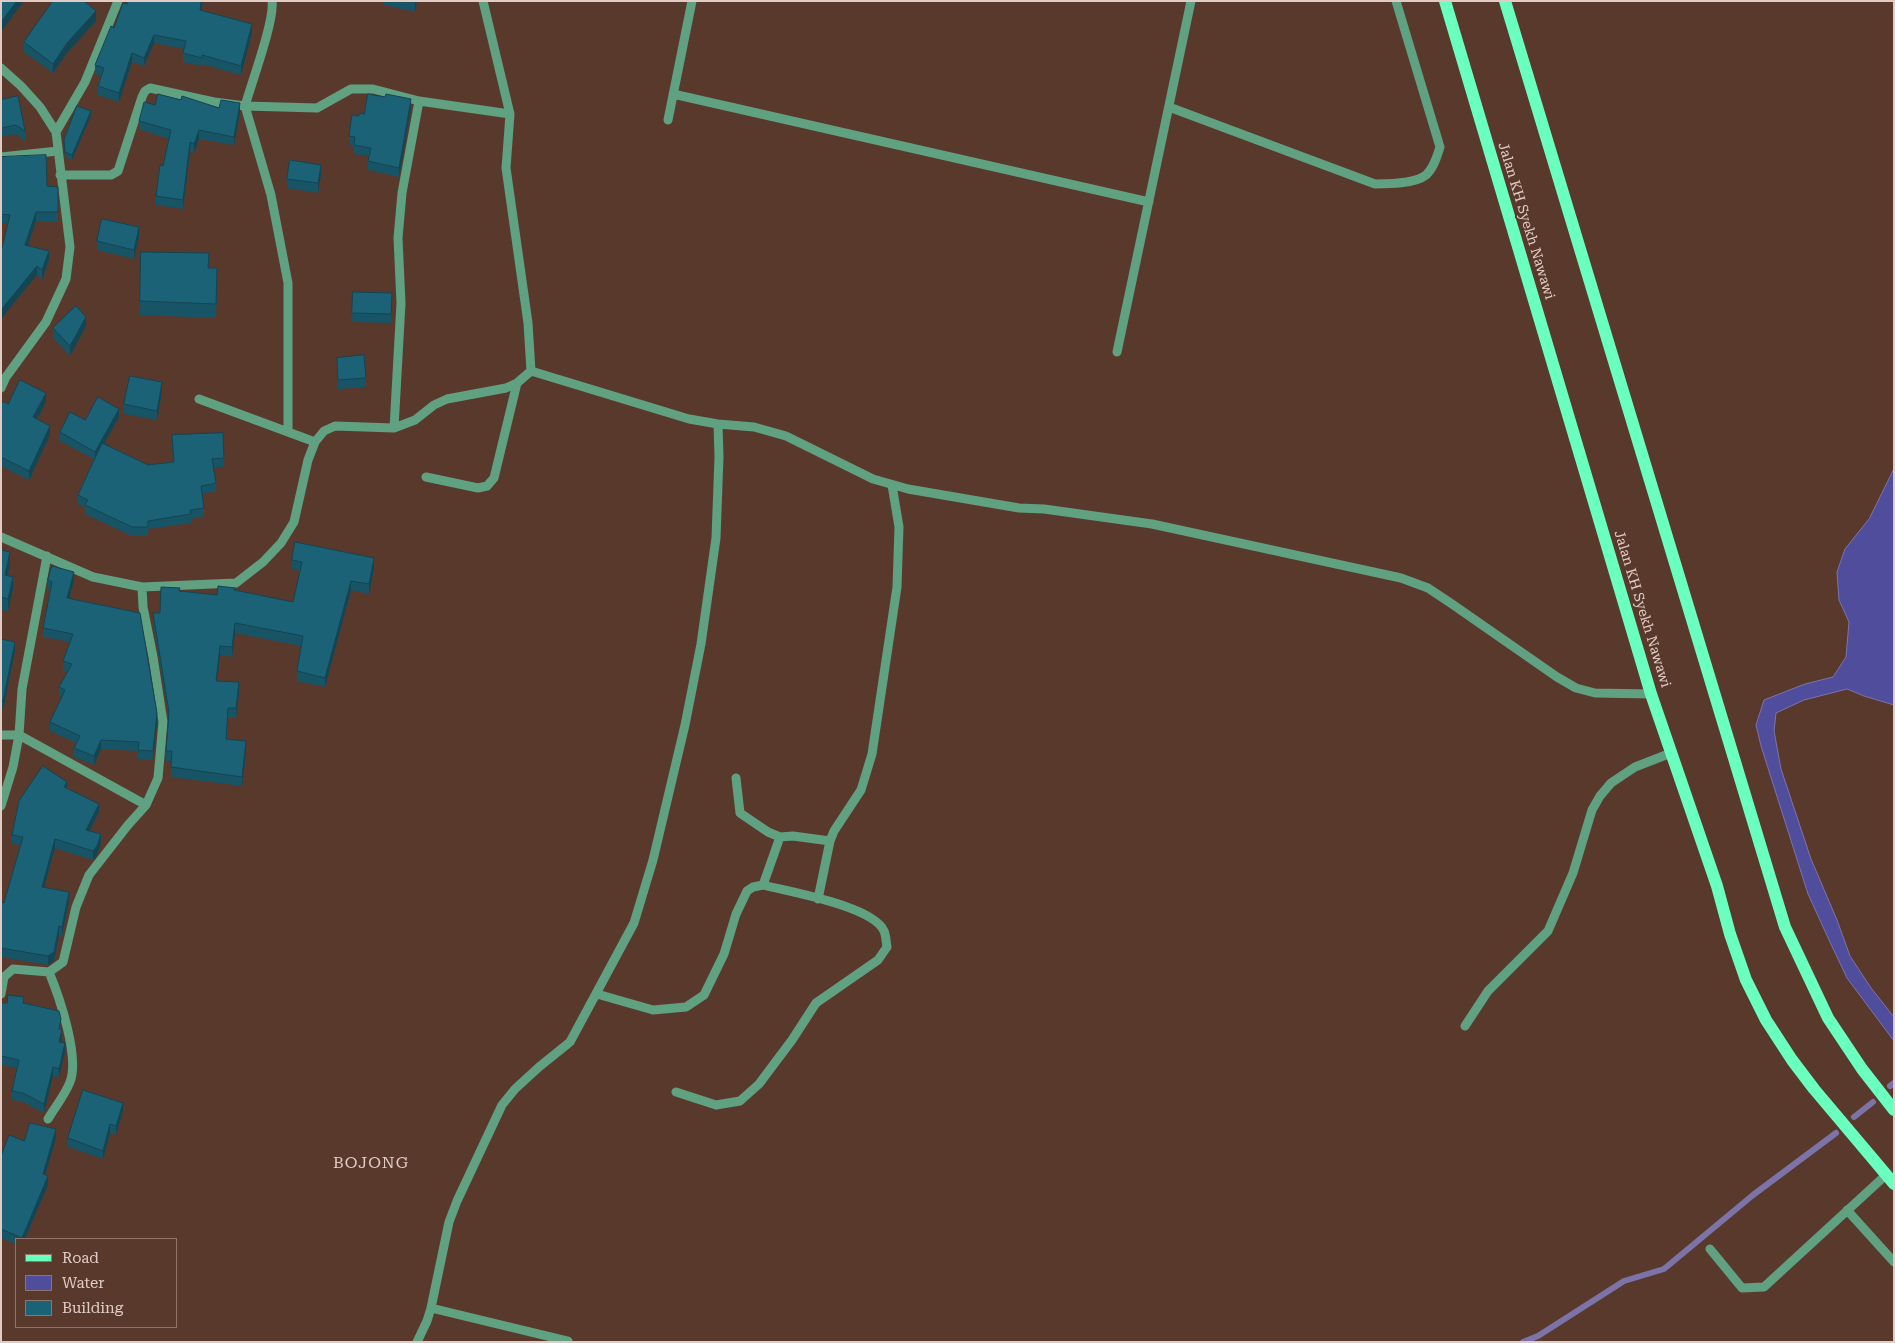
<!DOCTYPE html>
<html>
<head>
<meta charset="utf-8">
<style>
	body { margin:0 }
	#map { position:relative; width:1895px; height:1343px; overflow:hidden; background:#5a392d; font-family:"Roboto Serif",serif }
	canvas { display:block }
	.frame { position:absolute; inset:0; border:2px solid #e1ccc5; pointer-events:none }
	.legend { position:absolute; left:15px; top:1238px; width:162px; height:90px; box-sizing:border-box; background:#5a392d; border:1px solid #90746a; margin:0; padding:6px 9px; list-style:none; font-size:15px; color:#e1ccc5 }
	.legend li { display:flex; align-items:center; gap:10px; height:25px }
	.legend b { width:25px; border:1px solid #90746a }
</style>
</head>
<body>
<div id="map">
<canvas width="1895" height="1343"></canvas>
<div class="frame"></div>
<ul class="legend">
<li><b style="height:6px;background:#6affbe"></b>Road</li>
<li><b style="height:14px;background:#504d9d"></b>Water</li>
<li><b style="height:14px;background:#1b6277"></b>Building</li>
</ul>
</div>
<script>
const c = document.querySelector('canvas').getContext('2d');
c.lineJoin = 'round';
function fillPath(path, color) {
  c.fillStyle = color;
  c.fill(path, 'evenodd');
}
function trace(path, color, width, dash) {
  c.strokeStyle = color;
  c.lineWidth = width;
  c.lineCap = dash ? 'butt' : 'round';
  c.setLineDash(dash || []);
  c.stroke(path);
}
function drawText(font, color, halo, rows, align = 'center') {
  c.font = font + ' "Roboto Serif",serif';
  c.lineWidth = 4;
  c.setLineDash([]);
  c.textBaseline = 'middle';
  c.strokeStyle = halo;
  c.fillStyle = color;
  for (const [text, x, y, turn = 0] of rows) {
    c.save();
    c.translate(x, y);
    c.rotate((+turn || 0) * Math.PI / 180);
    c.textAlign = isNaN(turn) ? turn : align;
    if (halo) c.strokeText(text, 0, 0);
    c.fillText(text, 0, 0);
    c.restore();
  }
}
const water = new Path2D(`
	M 1894,469 L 1894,705 L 1864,696 L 1847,689 L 1804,700 L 1776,713 L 1774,731 L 1781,769 L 1811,859 L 1837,920 L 1850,956 L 1871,988 L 1894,1017 L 1894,1041 L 1847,978 L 1830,942 L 1808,894 L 1761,746 L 1756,725 L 1764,700 L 1805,684 L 1833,677 L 1846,657 L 1849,622 L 1839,600 L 1837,572 L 1845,549 L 1869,519 Z`);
fillPath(water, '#504d9d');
trace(water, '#7c73a9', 1);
trace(new Path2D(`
	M 1890,1086 L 1894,1083
	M 1854,1117 L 1873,1102
	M 1523,1342 L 1538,1336 L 1624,1281 L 1664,1269 L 1753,1195 L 1836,1133`), '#7c73a9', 6);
trace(new Path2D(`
	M 1,68 L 21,86 L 40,107 L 56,132 L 70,247 L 66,279 L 46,322 L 6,377 L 1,388
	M 673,94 L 1149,202
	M 1169,107 L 1375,184 C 1388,184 1415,184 1426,175 C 1434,168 1437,156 1440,147 L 1396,1
	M 668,120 L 692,1
	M 56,132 L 85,82 L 118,1
	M 1,157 L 58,151
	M 60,175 L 111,175 L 118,171 L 142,97 L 145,91 L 150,88 L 214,102 L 245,106 C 251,84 275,20 272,1
	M 1117,352 L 1191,1
	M 531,371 L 689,419 L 718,424 L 754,427 L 786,436 L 873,479 L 908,489 L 1019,508 L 1044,509 L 1152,524 L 1401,578 L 1428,588 L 1452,604 L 1557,677 L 1576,688 L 1595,693 L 1651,694
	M 199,399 L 315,442
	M 394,428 L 401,303 L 398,238 L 402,193 L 419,101 L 510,114
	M 288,430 L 288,283 L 271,195 L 245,106 L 317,108 L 351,89 L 373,89 L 419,101
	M 426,477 L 478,488 L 487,486 L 494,478 L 517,383
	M 1,537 L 93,577 L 142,587 L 236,583 L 263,562 L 281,543 L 294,522 L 308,460 L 315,442 L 324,431 L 335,426 L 394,428 L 415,420 L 434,405 L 447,399 L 506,388 L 517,383 L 531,371 L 528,323 L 506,168 L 510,114 L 483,1
	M 1,735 L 19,735 L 146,805
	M 736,778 L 740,813 L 768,832 L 780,837 L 793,836 L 830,841
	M 1,806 L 13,767 L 19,735 L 22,689 L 47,556
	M 763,885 L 780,837
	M 818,899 L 830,841 L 834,831 L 861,790 L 872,754 L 897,587 L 899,527 L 892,485
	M 1,994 L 4,977 L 13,969 L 49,972 L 63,962 L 76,907 L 89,875 L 128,825 L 146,805 L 158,778 L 163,722 L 153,657 L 143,607 L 142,587
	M 597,994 L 653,1010 L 686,1007 L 704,995 L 724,954 L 736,914 L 747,891 L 753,887 L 763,885 C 790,892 873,906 884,931 C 886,935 886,942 887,947 L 878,960 L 816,1003 L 792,1040 L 759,1084 L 740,1101 L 716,1105 L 676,1092
	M 1465,1026 L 1488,991 L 1548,931 L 1573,873 L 1592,810 L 1600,796 L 1611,783 L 1635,767 L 1671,753
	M 48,1119 C 55,1107 65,1095 70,1082 C 80,1057 59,996 49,972
	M 1847,1210 L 1894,1262
	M 1710,1249 L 1742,1288 L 1764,1287 L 1887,1174
	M 431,1308 L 568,1341
	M 417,1342 L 427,1321 L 431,1308 L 449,1222 L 457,1201 L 502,1105 L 515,1089 L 539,1067 L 570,1042 L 634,923 L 653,860 L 685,725 L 701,644 L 716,538 L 719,457 L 718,424`), '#5fa181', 9);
trace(new Path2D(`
	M 1445,1 L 1651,694 L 1717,886 L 1730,934 L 1746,980 L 1766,1020 L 1792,1060 L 1814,1089 L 1894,1184
	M 1505,1 L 1785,927 L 1828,1018 L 1862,1069 L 1894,1110`), '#6affbe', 12);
fillPath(new Path2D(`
	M 127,1 L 203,1 L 201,11 L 252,33 L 241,75 L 202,64 L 202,66 L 183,62 L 183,53 L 184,49 L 154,43 L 144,66 L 132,62 L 119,102 L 98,95 L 98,86 L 101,76 L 95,74 L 95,65 L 114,28 L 127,4 Z
	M 384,1 L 417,1 L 415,12 L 384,5 Z
	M 96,21 L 67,53 L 53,73 L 24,52 L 24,42 Z
	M 1,100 L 25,131 L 25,141 L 16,134 L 1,137 Z
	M 181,100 L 219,108 L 240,112 L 234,145 L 199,139 L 194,153 L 190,151 L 183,209 L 156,205 L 156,196 L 169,139 L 139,129 L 139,121 L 155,105 Z
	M 411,108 L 399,177 L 368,170 L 368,161 L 370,156 L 354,154 L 354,146 L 349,145 L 349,136 L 359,116 L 364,114 Z
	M 91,116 L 72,160 L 65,157 L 64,140 Z
	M 1,157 L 47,186 L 58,187 L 58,222 L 36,221 L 28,245 L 49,260 L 42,280 L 37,275 L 8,224 L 1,223 Z
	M 321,174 L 318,193 L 287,188 L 287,179 Z
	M 139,237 L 134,259 L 97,250 L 97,241 Z
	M 141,252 L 209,268 L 217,282 L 216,318 L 140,315 Z
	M 353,292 L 392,293 L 391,323 L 352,322 Z
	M 86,326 L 70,356 L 53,338 L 53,328 Z
	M 337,358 L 366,378 L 366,387 L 338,389 Z
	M 162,391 L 157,420 L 124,414 L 124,404 Z
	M 46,402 L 37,419 L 50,435 L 29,480 L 1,466 L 1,405 Z
	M 119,417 L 104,444 L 148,465 L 173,462 L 172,435 L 223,433 L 224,467 L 213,467 L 216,483 L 216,491 L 202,494 L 204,508 L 204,516 L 191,519 L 191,523 L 148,529 L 148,536 L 132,536 L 85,514 L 85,507 L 78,504 L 78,495 L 94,459 L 60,441 L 60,432 L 85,420 Z
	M 1,550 L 10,564 L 8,576 L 13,589 L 8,611 L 1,610 Z
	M 292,560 L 374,568 L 369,594 L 351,590 L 325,687 L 297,681 L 297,671 L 301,646 L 235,633 L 232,657 L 220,655 L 217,681 L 239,692 L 236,718 L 228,718 L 227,739 L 246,751 L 242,786 L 171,777 L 171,761 L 166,761 L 166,751 L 169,718 L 153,623 L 153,613 L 160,613 L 179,591 L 217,595 L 234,590 L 293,602 L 300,571 L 292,569 Z
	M 48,580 L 74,581 L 69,598 L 157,722 L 153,760 L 138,759 L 138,751 L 101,749 L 94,765 L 74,757 L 74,748 L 76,743 L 50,731 L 50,722 L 62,697 L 59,696 L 59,687 L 68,672 L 63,670 L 63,661 L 70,642 L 43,637 L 43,628 L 51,590 L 48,589 Z
	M 1,639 L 15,651 L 3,710 L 1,710 Z
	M 67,789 L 99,812 L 90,831 L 101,843 L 97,855 L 93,860 L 55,848 L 44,887 L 69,901 L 62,936 L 59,935 L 54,961 L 48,965 L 1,957 L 1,902 L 4,903 L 20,845 L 12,844 L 12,835 Z
	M 1,1003 L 24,1003 L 61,1027 L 60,1030 L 62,1039 L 61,1042 L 65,1052 L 59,1077 L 53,1076 L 44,1113 L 23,1102 L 12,1100 L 12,1091 L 17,1068 L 1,1065 Z
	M 123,1111 L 116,1135 L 110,1133 L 103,1159 L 68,1147 L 68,1138 Z
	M 56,1138 L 45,1175 L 48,1185 L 25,1239 L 16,1239 L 16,1244 L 1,1238 L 1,1156 L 24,1141 Z`), '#175466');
fillPath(new Path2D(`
	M 17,1 L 24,1 L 1,32 L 1,22 Z
	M 201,1 L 203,1 L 200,19 L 200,10 Z
	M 415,1 L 417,1 L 415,12 Z
	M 96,11 L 96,21 L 67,53 L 53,73 L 53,64 L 67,43 Z
	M 252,24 L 252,33 L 241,75 L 241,66 Z
	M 154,35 L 154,43 L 144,66 L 144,58 Z
	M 132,53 L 132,62 L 119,102 L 119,93 Z
	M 411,99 L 411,108 L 399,177 L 399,168 Z
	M 240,103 L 240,112 L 234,145 L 234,137 Z
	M 91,111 L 91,116 L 72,160 L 72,155 Z
	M 199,130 L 199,139 L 194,153 L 194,144 Z
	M 190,142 L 190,151 L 183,209 L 183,200 Z
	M 321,165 L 321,174 L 318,193 L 318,183 Z
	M 36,212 L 36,221 L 25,254 L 25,245 Z
	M 139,227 L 139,237 L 134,259 L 134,250 Z
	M 49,251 L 49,260 L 42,280 L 42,270 Z
	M 37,266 L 37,275 L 1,319 L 1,310 Z
	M 86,317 L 86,326 L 70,356 L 70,346 Z
	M 162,382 L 162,391 L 157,420 L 157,411 Z
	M 46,393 L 46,402 L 33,426 L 33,417 Z
	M 119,409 L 119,417 L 95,460 L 95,452 Z
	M 50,426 L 50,435 L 29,480 L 29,471 Z
	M 10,552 L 10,564 L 5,588 L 5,575 Z
	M 374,558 L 374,568 L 369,594 L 369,584 Z
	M 74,572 L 74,581 L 67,607 L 67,598 Z
	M 13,577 L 13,589 L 8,611 L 8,599 Z
	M 351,581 L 351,590 L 325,687 L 325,678 Z
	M 235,623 L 235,633 L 232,657 L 232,647 Z
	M 15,642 L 15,651 L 3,710 L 3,701 Z
	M 220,646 L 220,655 L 216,690 L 216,681 Z
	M 239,682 L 239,692 L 236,718 L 236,708 Z
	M 157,713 L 157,722 L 153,760 L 153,751 Z
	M 101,740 L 101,749 L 94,765 L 94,756 Z
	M 246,741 L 246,751 L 242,786 L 242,777 Z
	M 67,782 L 67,790 L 64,787 Z
	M 99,804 L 99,812 L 86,838 L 86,830 Z
	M 101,834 L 101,843 L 97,855 L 93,860 L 93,851 Z
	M 55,839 L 55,848 L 42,895 L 42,887 Z
	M 69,892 L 69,901 L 62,936 L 62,927 Z
	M 59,926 L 59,935 L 54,961 L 48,965 L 48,956 Z
	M 62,1030 L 62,1039 L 59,1051 L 59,1042 Z
	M 65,1043 L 65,1052 L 59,1077 L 59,1069 Z
	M 53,1067 L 53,1076 L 44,1113 L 44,1104 Z
	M 123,1103 L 123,1111 L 116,1135 L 116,1126 Z
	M 110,1124 L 110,1133 L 103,1159 L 103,1151 Z
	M 56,1129 L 56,1138 L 43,1183 L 43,1174 Z
	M 48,1176 L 48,1185 L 25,1239 L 22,1239 Z`), '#134553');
const building = new Path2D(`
	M 1,1 L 17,1 L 1,22 Z
	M 53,1 L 84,1 L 96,11 L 67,43 L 53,64 L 24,42 Z
	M 127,1 L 201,1 L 200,10 L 252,24 L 241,66 L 202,55 L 202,58 L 183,53 L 186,41 L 154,35 L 144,58 L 132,53 L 119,93 L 98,86 L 104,68 L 95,65 L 111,26 L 114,28 L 123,3 L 127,4 Z
	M 158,94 L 181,100 L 182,96 L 219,108 L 221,100 L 240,103 L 234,137 L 199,130 L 194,144 L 190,142 L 183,200 L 156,196 L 160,165 L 163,166 L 171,130 L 139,121 L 144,102 L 155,105 Z
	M 368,94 L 385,97 L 386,94 L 411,99 L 399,168 L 368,161 L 371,148 L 354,145 L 355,137 L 349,136 L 352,115 L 359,116 L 359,113 L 364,114 Z
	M 18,96 L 25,131 L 16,125 L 1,128 L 1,100 Z
	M 77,106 L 91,111 L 72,155 L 65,152 L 64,140 Z
	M 46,155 L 47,186 L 58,187 L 58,212 L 36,212 L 25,245 L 49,251 L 42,270 L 37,266 L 1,310 L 1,252 L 10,215 L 1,214 L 1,157 Z
	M 290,160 L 321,165 L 318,183 L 287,179 Z
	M 102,219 L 139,227 L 134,250 L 97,241 Z
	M 141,252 L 209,253 L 208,268 L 217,268 L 216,304 L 140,301 Z
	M 353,292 L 392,293 L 391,314 L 352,313 Z
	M 76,306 L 86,317 L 70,346 L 53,328 Z
	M 364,355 L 366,378 L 338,380 L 337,358 Z
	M 130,376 L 162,382 L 157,411 L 124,404 Z
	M 20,380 L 46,393 L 33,417 L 50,426 L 29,471 L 1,457 L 1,405 L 3,401 L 8,404 Z
	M 98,397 L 119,409 L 95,452 L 60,432 L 70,412 L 85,420 Z
	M 223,433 L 224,458 L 212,459 L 216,483 L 201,486 L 204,508 L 190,510 L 191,514 L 148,521 L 148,527 L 132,527 L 85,505 L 88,500 L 78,495 L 102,443 L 148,465 L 174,462 L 172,435 Z
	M 295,542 L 374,558 L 369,584 L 351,581 L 325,678 L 297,671 L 303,636 L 235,623 L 232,647 L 220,646 L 216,681 L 239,682 L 236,708 L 228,708 L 226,739 L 246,741 L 242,777 L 171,767 L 172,751 L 166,751 L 169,712 L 153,613 L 160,613 L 161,587 L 180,588 L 179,591 L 217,595 L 218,586 L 235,588 L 234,590 L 293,602 L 302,562 L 292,560 Z
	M 1,550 L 10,552 L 5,575 L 13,577 L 8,599 L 1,597 Z
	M 52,566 L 74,572 L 67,598 L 140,613 L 157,713 L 153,751 L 138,750 L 139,742 L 101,740 L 94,756 L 74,748 L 80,736 L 50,722 L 65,690 L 59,687 L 72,664 L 63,661 L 73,634 L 43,628 L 52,582 L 48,580 Z
	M 1,639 L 15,642 L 3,701 L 1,701 Z
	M 43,766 L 67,782 L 64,787 L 99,804 L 86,830 L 101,834 L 97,846 L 93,851 L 55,839 L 42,887 L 69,892 L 62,927 L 59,926 L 54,952 L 48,956 L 1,948 L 1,902 L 4,903 L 23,837 L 12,835 L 19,801 Z
	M 8,995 L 24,997 L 23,1003 L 59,1011 L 61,1019 L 59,1029 L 62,1030 L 59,1042 L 65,1043 L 59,1069 L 53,1067 L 44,1104 L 23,1093 L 12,1091 L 19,1060 L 1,1056 L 1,1003 L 7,1003 Z
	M 83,1090 L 123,1103 L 116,1126 L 110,1124 L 103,1151 L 68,1138 Z
	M 30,1123 L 56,1129 L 43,1174 L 48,1176 L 22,1238 L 1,1229 L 1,1156 L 9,1135 L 24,1141 Z`);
fillPath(building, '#1b6277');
trace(building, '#134553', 1);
drawText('14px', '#e1ccc5', '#5a392d', [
	["Jalan KH Syekh Nawawi",1526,221,73],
	["Jalan KH Syekh Nawawi",1642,609,73]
]);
c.letterSpacing = '1px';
drawText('16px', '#e1ccc5', '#5a392d', [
	["BOJONG",371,1163]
]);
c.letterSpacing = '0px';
</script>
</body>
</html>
